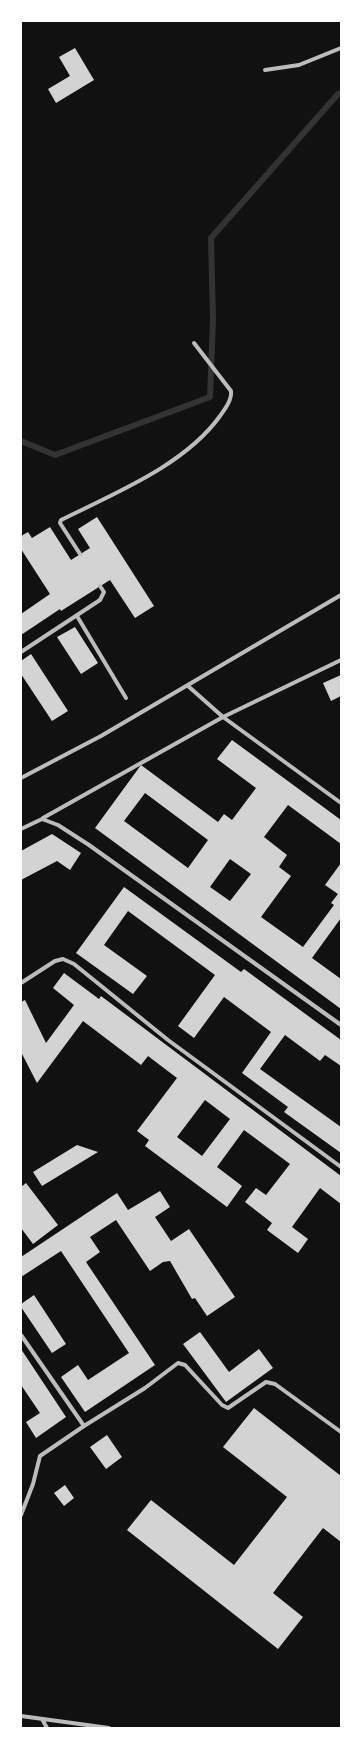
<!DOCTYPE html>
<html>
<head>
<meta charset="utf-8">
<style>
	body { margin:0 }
	#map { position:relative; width:362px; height:1749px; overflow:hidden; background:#111; font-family:Barlow,sans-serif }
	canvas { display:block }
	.frame { position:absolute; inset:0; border:22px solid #fff; pointer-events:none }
</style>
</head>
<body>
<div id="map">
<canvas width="362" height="1749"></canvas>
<div class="frame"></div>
</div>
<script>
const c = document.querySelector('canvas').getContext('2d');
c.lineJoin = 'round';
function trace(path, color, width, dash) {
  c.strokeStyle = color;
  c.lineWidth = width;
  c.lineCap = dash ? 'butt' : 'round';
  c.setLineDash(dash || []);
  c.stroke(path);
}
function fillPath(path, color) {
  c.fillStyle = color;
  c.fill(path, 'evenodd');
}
trace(new Path2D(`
	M 21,441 L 55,455 L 210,397 L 213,320 L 211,238 L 338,94 L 341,93`), '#333', 6);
fillPath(new Path2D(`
	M 75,48 L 94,80 L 56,103 L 48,89 L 70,76 L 59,57 Z
	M 97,517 L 154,606 L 135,618 L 110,580 L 61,611 L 60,609 L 21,635 L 21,614 L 50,594 L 21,549 L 21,536 L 28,532 L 32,538 L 50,527 L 71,560 L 90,548 L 78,529 Z
	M 75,627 L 98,663 L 81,674 L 57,637 Z
	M 31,654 L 68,711 L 52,721 L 21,674 L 21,661 Z
	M 341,675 L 341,696 L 331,701 L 323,683 Z
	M 232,740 L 341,820 L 341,844 L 288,805 L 264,837 L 287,855 L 279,867 L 291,876 L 261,917 L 303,947 L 334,905 L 331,903 L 338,894 L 325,885 L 341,863 L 341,918 L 312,958 L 341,979 L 341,1009 L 95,828 L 141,765 L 218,822 L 224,814 L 232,820 L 256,788 L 217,759 ZM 145,793 L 208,840 L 188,868 L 124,821 ZM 230,859 L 251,874 L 230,901 L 210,887 Z
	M 52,834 L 81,853 L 70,870 L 57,861 L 21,880 L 21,851 Z
	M 124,887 L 241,972 L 244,969 L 341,1040 L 341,1066 L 325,1055 L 320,1061 L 285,1035 L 260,1069 L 341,1127 L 341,1153 L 284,1112 L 288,1107 L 242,1073 L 271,1032 L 224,997 L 194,1038 L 178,1026 L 215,975 L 128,911 L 104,945 L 147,976 L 133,994 L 76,953 Z
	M 64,973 L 99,999 L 101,996 L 341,1176 L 341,1204 L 320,1188 L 292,1227 L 308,1239 L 298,1253 L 267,1230 L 272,1223 L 245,1202 L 256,1188 L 266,1195 L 290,1164 L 244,1130 L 217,1167 L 242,1186 L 227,1207 L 145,1146 L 149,1140 L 137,1131 L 177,1078 L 148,1056 L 141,1065 L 83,1021 L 37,1083 L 21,1052 L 21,1002 L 25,1000 L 46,1043 L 74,1005 L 53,988 ZM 205,1100 L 230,1119 L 202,1156 L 177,1137 Z
	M 77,1145 L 98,1152 L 42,1186 L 33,1172 Z
	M 26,1183 L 58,1225 L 33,1244 L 21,1228 L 21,1187 Z
	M 160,1191 L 170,1207 L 155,1217 L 171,1241 L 189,1229 L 235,1297 L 207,1316 L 195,1298 L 192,1299 L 170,1261 L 163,1262 L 150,1271 L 116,1220 L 90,1237 L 100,1252 L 86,1262 L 155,1365 L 85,1412 L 61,1377 L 78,1365 L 88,1380 L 129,1353 L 61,1251 L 21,1277 L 21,1257 L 117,1193 L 128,1210 Z
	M 34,1295 L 66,1344 L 52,1353 L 21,1307 L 21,1304 Z
	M 200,1332 L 229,1372 L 259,1349 L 273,1368 L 226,1402 L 183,1344 Z
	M 21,1349 L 66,1417 L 36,1438 L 26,1422 L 40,1413 L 21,1385 Z
	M 254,1408 L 341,1476 L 341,1542 L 323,1528 L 273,1593 L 303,1617 L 278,1649 L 127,1530 L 151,1500 L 234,1565 L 287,1497 L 223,1447 Z
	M 107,1435 L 122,1457 L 106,1469 L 90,1447 Z
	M 65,1485 L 74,1498 L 64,1506 L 54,1493 Z`), '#d3d3d3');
trace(new Path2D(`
	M 265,70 L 299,65 L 341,48
	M 80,554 L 60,523 L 61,520 C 115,493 185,465 220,416 C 225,409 232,400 231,391 L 194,343
	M 77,616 L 126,698
	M 21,652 L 100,600 L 104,592 L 100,586
	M 188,686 L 223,717 L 341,803
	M 21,778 L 101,736 L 341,595
	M 43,818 L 223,717 L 341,660
	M 21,829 L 42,819 L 58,825 L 89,845 L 341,1025
	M 21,983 L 55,961 L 63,959 L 74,964 L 168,1040 L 341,1167
	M 21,1335 L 84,1426 L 40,1456 L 33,1484 L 21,1515
	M 84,1426 L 145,1388 L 178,1363 L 185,1365 L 222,1405 L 228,1408 L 266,1382 L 275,1384 L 341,1432
	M 21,1716 L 109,1728
	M 42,1719 L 47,1728`), '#bcbcbc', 4);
</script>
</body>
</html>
